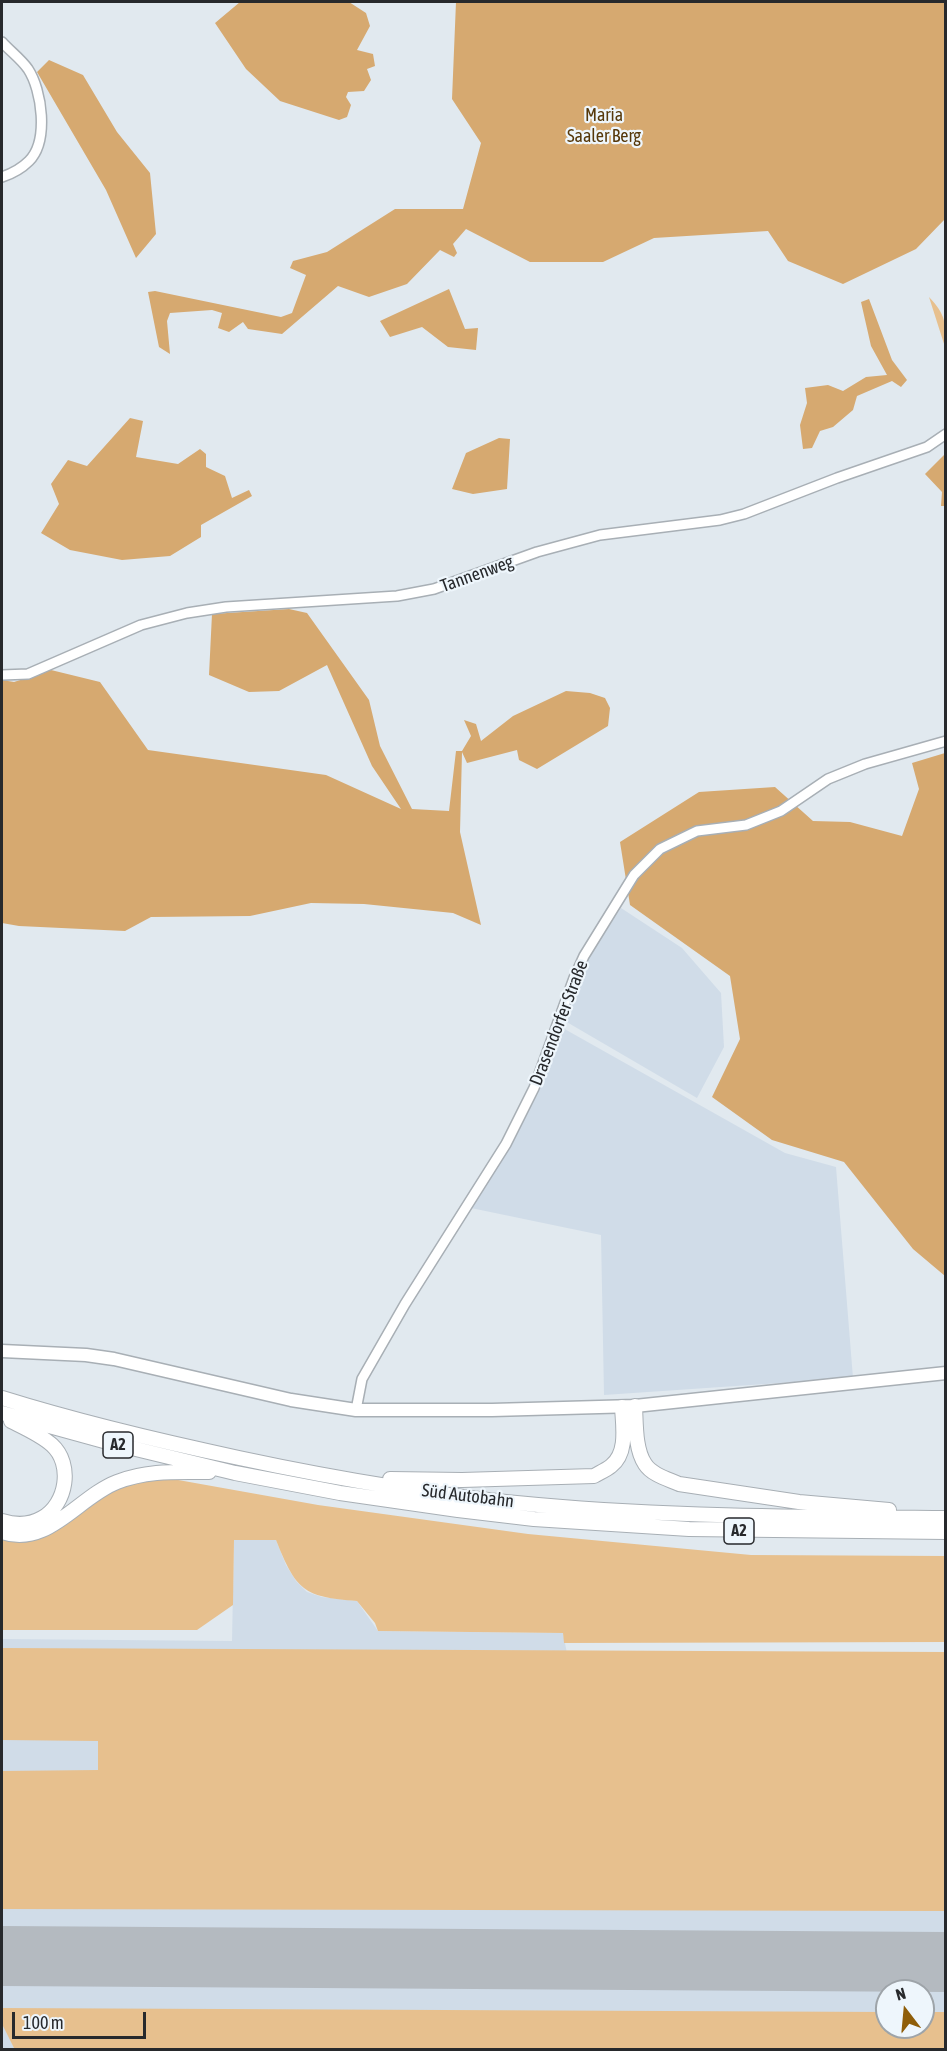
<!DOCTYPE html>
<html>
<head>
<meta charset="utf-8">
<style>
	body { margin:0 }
	#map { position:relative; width:947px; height:2051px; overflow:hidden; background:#e1e9ef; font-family:"Asap Condensed",sans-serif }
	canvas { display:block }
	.frame { position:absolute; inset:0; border:3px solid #27292c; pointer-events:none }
	.north { position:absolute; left:875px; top:1979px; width:60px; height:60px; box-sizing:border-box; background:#eef6fc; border:2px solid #9ea4a9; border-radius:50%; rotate:344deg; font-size:16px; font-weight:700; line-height:24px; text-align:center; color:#27292c }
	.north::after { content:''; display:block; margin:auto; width:21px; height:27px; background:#8f5e0a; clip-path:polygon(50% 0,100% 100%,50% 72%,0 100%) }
	.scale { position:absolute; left:12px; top:2012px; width:134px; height:27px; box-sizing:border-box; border:3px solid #27292c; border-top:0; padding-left:8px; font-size:18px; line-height:21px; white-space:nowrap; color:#27292c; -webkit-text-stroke:4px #eef6fc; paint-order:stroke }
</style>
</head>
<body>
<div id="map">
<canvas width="947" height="2051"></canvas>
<div class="frame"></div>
<div class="north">N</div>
<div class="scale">100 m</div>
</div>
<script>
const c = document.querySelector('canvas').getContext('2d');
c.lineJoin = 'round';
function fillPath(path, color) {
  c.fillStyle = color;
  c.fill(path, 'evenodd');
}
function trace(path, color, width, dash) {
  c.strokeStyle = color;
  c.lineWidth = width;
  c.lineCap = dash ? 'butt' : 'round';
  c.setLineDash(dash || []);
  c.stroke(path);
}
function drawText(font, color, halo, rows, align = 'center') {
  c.font = font + ' "Asap Condensed",sans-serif';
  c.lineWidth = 4.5;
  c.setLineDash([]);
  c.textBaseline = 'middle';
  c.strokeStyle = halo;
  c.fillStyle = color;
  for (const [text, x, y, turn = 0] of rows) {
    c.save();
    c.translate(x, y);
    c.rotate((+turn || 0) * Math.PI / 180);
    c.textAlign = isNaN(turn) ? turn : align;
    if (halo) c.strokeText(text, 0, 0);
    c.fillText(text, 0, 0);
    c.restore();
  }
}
fillPath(new Path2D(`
	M 621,908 L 682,948 L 721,993 L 724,1047 L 697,1098 L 565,1021 L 583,966 Z
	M 561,1027 L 785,1153 L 836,1167 L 853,1378 L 604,1395 L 601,1235 L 471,1208 L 538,1094 Z
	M 234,1540 L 276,1540 L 286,1565 L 296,1581 L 307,1592 L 322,1597 L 357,1601 L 378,1631 L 563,1633 L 590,1770 L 945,1772 L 945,2049 L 2,2050 L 2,1639 L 232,1641 ZM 887,1991 L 923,1991 L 923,2027 L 887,2027 Z`), '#d0dce8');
fillPath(new Path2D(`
	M 929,297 C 946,315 946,323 945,347 Z
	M 167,1478 L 318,1505 L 528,1534 L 751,1555 L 945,1556 L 945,1642 L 564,1643 L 563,1633 L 378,1631 L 375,1623 L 357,1601 C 303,1597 296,1590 276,1540 L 234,1540 L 233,1605 L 197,1630 L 2,1630 L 2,1538 C 50,1551 77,1506 117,1488 C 133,1481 150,1479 167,1478 Z
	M 2,1648 L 945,1652 L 945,1911 L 2,1909 L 2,1771 L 98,1770 L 98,1741 L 2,1740 Z
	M 2,2008 L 887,2012 L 887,2027 L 923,2027 L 923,2012 L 945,2012 L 946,2049 L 15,2050 L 2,2024 Z`), '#e7c08e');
fillPath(new Path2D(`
	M 240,2 L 349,2 L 366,13 L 370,26 L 357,50 L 373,54 L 375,66 L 367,69 L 371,80 L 364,91 L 348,92 L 346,97 L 351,105 L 347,117 L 339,120 L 280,101 L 246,69 L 215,23 Z
	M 456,2 L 945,2 L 945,219 L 916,249 L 843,284 L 788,261 L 768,231 L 654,238 L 603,262 L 530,262 L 466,229 L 453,244 L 457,253 L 454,257 L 440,250 L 407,284 L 369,297 L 338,286 L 282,334 L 248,329 L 243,322 L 229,332 L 218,328 L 222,313 L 212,310 L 170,313 L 167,321 L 170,354 L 159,347 L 148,292 L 155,291 L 281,317 L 292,313 L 306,275 L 290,268 L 293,261 L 327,252 L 395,209 L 463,209 L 481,143 L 452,99 Z
	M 49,60 L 83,75 L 117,132 L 150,173 L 156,234 L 136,258 L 106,190 L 37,72 Z
	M 449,289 L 465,329 L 478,328 L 476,350 L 448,347 L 422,327 L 390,337 L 380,321 Z
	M 869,299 L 892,360 L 907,380 L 901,387 L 892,381 L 857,396 L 853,410 L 833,427 L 820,431 L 812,448 L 803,449 L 800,425 L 807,403 L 805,388 L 828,385 L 843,391 L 866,377 L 887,375 L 871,346 L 861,302 Z
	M 130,418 L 143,421 L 136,457 L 178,464 L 200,449 L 206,454 L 206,467 L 225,476 L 232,498 L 249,490 L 252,496 L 201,525 L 201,537 L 170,556 L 122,560 L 70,550 L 41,533 L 59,504 L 51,484 L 68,460 L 87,466 Z
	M 499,438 L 510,439 L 507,489 L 473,494 L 452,489 L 466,453 Z
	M 945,440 L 945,506 L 941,506 L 942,492 L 925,474 L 945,454 Z
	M 289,609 L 307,613 L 369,700 L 380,746 L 412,809 L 449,811 L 456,751 L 462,751 L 471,736 L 464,720 L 476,724 L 481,741 L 513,716 L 566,691 L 590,693 L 605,698 L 610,708 L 608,726 L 537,769 L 519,760 L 517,750 L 467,763 L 462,752 L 460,832 L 481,925 L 453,913 L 364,904 L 311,903 L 250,916 L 151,917 L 125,931 L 19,926 L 2,923 L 2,680 L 14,682 L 51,670 L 100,682 L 148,750 L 326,775 L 401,809 L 372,766 L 327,665 L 279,691 L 249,692 L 209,675 L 212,614 Z
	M 945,753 L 945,1276 L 913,1249 L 844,1162 L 772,1140 L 712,1097 L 740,1039 L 730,976 L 630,905 L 620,842 L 699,792 L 775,787 L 813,821 L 850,822 L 902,836 L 919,789 L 912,763 Z`), '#d6a970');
trace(new Path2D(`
	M 2,1956 L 946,1962`), '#b4bac0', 60);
const minor = new Path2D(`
	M 2,42 C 10,51 21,59 28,69 C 42,90 49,141 29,161 C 22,168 11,174 2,177
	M 2,675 L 28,674 L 141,625 L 187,613 L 226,607 L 397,596 L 434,589 L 537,552 L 600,535 L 720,520 L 744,514 L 837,478 L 927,447 L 946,434
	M 356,1410 L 362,1379 L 405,1304 L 506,1144 L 534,1088 L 574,978 L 584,956 L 634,875 L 660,849 L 697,831 L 746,825 L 781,811 L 828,779 L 865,764 L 946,741`);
const major = new Path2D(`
	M 2,1351 L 86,1355 L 114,1359 L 291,1400 L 356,1410 L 492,1410 L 635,1406 L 946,1373`);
const highway = new Path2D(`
	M 2,1398 C 79,1422 159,1441 239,1458 C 337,1479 437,1496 538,1505 C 673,1517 809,1517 946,1518
	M 635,1406 C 636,1424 635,1449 645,1464 C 652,1475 668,1479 679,1484 L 799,1502 L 889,1510
	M 2,1413 L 111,1443 L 235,1473 L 340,1493 L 458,1510 L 534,1519 L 689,1529 L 946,1532
	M 390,1479 L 462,1480 L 594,1476 C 599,1473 606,1470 611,1466 C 628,1453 623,1426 622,1407
	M 2,1521 C 15,1525 30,1525 42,1518 C 67,1504 73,1464 52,1445 C 41,1435 25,1428 11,1421
	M 2,1532 C 48,1548 78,1497 117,1482 C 147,1470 177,1472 209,1472`);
trace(minor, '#a8afb5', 12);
trace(major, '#a8afb5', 15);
trace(highway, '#a8afb5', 16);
trace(minor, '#fff', 9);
trace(major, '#fff', 12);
trace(highway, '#fff', 14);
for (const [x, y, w] of [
	[118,1445,30],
	[739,1531,30]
]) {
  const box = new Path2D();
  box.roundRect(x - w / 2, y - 13, w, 26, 4.5);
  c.fillStyle = '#eef6fc';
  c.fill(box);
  trace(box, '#27292c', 1.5);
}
drawText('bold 16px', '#27292c', null, [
	["A2",118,1445],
	["A2",739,1531]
]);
drawText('18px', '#56380a', '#eef6fc', [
	["Maria",604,115],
	["Saaler Berg",604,136]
]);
drawText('18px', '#27292c', '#eef6fc', [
	["Tannenweg",477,574,-20],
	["Drasendorfer Straße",559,1023,-69],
	["Süd Autobahn",468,1496,7]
]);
</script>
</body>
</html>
